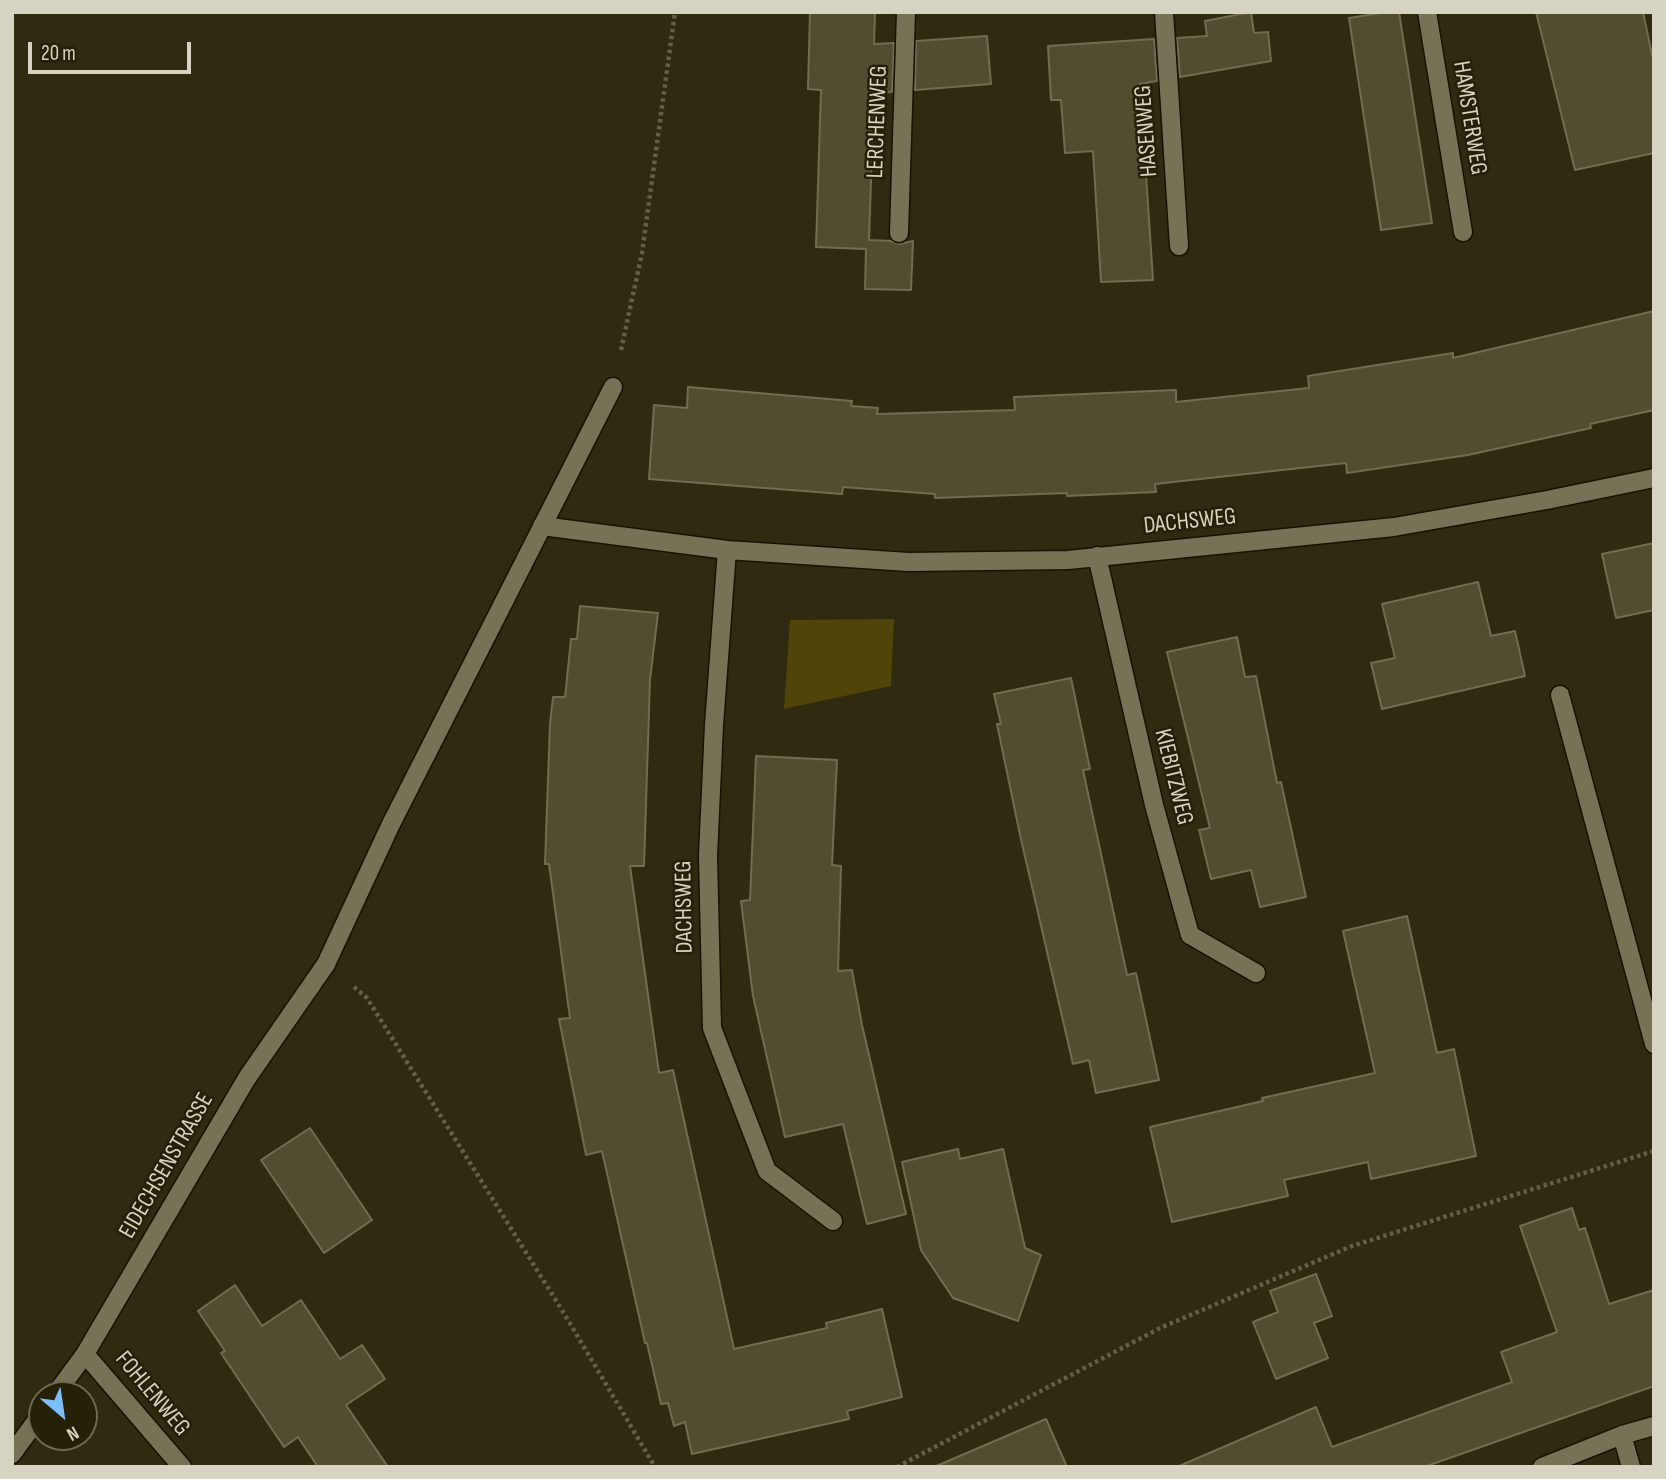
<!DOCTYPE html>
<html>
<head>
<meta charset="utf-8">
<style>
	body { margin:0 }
	#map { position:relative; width:1666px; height:1479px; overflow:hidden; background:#302a10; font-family:"Sofia Sans Condensed",sans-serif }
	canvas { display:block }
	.frame { position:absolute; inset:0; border:14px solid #d6d3c3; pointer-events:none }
	.north { position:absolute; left:28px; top:1381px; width:70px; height:70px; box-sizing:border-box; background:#262006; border:2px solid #6c6852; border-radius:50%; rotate:151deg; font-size:19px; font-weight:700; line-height:28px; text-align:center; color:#d6d3c3 }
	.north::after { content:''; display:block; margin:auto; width:24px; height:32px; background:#7cbef9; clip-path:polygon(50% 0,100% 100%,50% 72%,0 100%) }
	.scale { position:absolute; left:28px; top:42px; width:163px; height:32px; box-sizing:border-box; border:4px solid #d6d3c3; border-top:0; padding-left:9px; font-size:21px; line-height:24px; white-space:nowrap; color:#d6d3c3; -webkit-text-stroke:5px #262006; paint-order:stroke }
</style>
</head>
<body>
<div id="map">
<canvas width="1666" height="1479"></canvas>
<div class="frame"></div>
<div class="north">N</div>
<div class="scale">20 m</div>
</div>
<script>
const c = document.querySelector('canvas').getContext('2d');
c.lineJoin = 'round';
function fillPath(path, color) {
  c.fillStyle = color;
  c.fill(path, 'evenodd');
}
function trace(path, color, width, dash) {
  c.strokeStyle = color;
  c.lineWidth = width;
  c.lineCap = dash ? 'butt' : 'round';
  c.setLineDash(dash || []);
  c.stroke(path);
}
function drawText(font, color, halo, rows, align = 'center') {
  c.font = font + ' "Sofia Sans Condensed",sans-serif';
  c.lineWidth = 5;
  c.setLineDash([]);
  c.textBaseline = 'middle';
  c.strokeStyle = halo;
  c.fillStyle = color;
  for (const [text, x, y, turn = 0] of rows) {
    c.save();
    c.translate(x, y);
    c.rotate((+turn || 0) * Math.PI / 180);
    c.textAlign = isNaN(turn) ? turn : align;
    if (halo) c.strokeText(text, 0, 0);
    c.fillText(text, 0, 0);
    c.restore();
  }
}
fillPath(new Path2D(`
	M 894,619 L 891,686 L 784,709 L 790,620 Z`), '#504408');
const building = new Path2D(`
	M 810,12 L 875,12 L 874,44 L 894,43 L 892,92 L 874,93 L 869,240 L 891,241 L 899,244 L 913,241 L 911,290 L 865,289 L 866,249 L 816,247 L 821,90 L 808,89 Z
	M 1251,12 L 1254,33 L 1268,32 L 1271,61 L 1180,77 L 1177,38 L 1207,36 L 1205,21 Z
	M 1387,12 L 1399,12 L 1432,223 L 1381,230 L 1349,18 Z
	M 1536,12 L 1643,12 L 1654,64 L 1654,153 L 1575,170 Z
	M 987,36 L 991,84 L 915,90 L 916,41 Z
	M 1154,39 L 1157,81 L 1140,84 L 1153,280 L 1101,282 L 1093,151 L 1065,153 L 1061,100 L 1051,100 L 1048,46 Z
	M 1654,311 L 1654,410 L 1590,424 L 1591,428 L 1468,455 L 1347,473 L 1346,463 L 1155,484 L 1156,492 L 1067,496 L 1067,493 L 935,498 L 935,494 L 843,487 L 842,494 L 649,479 L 654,405 L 687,408 L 688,387 L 852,401 L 851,406 L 878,408 L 877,414 L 1015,410 L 1014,397 L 1176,390 L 1176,402 L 1309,388 L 1308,376 L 1453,353 L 1453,358 Z
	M 1654,543 L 1654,610 L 1616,618 L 1602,554 Z
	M 1478,582 L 1491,636 L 1515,631 L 1525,676 L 1382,709 L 1371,663 L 1395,658 L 1382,604 Z
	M 580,606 L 658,613 L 650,680 L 644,866 L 630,866 L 659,1073 L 673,1070 L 734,1349 L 827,1328 L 826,1323 L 882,1309 L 902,1397 L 847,1411 L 849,1419 L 692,1454 L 685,1422 L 674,1426 L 668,1403 L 661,1404 L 647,1343 L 645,1343 L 602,1151 L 586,1155 L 559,1019 L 570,1018 L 549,864 L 545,864 L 550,724 L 553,697 L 565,697 L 571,639 L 577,639 Z
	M 1237,637 L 1245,677 L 1256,676 L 1277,783 L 1281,782 L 1306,897 L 1260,907 L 1251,870 L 1211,879 L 1199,830 L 1210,828 L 1167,652 Z
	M 1071,678 L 1090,769 L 1083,770 L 1127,975 L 1136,973 L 1159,1080 L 1096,1093 L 1089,1060 L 1073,1064 L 1020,835 L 997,724 L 1001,724 L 994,694 Z
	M 756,756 L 837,760 L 832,865 L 841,866 L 838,971 L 852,970 L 862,1025 L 906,1214 L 867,1224 L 843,1124 L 785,1137 L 753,996 L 741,901 L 750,900 Z
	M 1407,916 L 1437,1053 L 1454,1049 L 1476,1156 L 1371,1179 L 1368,1162 L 1284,1180 L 1288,1196 L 1172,1222 L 1150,1127 L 1263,1101 L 1262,1098 L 1375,1073 L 1343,931 Z
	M 310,1128 L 372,1220 L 324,1253 L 261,1160 Z
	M 958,1149 L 960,1159 L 1003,1149 L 1025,1248 L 1041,1255 L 1018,1321 L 953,1298 L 921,1250 L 902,1162 Z
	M 1572,1208 L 1579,1230 L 1585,1228 L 1609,1304 L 1654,1290 L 1654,1386 L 1424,1467 L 1177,1467 L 1316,1407 L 1332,1447 L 1512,1382 L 1501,1352 L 1557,1332 L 1520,1226 Z
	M 1316,1274 L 1332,1316 L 1314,1323 L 1328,1358 L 1276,1379 L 1253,1322 L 1278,1312 L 1270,1291 Z
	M 235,1285 L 262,1326 L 301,1300 L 340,1359 L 362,1345 L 385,1379 L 346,1405 L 388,1467 L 318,1467 L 298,1437 L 284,1447 L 221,1353 L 225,1351 L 198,1311 Z
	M 1046,1419 L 1067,1467 L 934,1467 Z`);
fillPath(building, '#524c31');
trace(building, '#726c50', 2);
const lane = new Path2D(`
	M 1560,695 L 1654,1044
	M 326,964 L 391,824 L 613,387`);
const street = new Path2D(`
	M 1164,12 L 1179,246
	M 1427,12 L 1463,232
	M 899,233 L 906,12
	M 542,526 L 727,550 L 908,562 L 1068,560 L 1394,527 L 1547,500 L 1654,478
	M 727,550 L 714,725 L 708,856 L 712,1028 L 767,1171 L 833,1221
	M 1097,556 L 1154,805 L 1190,935 L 1256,973
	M 85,1354 L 182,1467
	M 55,1395 L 85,1354 L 247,1078 L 326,964
	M 1622,1435 L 1631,1467
	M 12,1454 L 42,1413
	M 1542,1467 L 1622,1435 L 1654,1426`);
trace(lane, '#181300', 21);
trace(street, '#181300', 21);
trace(new Path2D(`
	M 621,350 L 642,253 L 675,12
	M 354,987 L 367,998 L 565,1315 L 655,1467
	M 897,1467 L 1160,1328 L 1352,1246 L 1654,1151`), '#645f48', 4.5, [3.5, 3.5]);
trace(lane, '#777155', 18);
trace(street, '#777155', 18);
drawText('24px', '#d6d3c3', '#262006', [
	["HAMSTERWEG",1469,118,81],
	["LERCHENWEG",878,122,-88],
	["HASENWEG",1147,131,-94],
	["DACHSWEG",1190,522,-6],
	["KIEBITZWEG",1173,777,76],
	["DACHSWEG",685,907,-91],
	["EIDECHSENSTRASSE",167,1166,-60],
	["FOHLENWEG",152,1394,50]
]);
</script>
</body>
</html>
